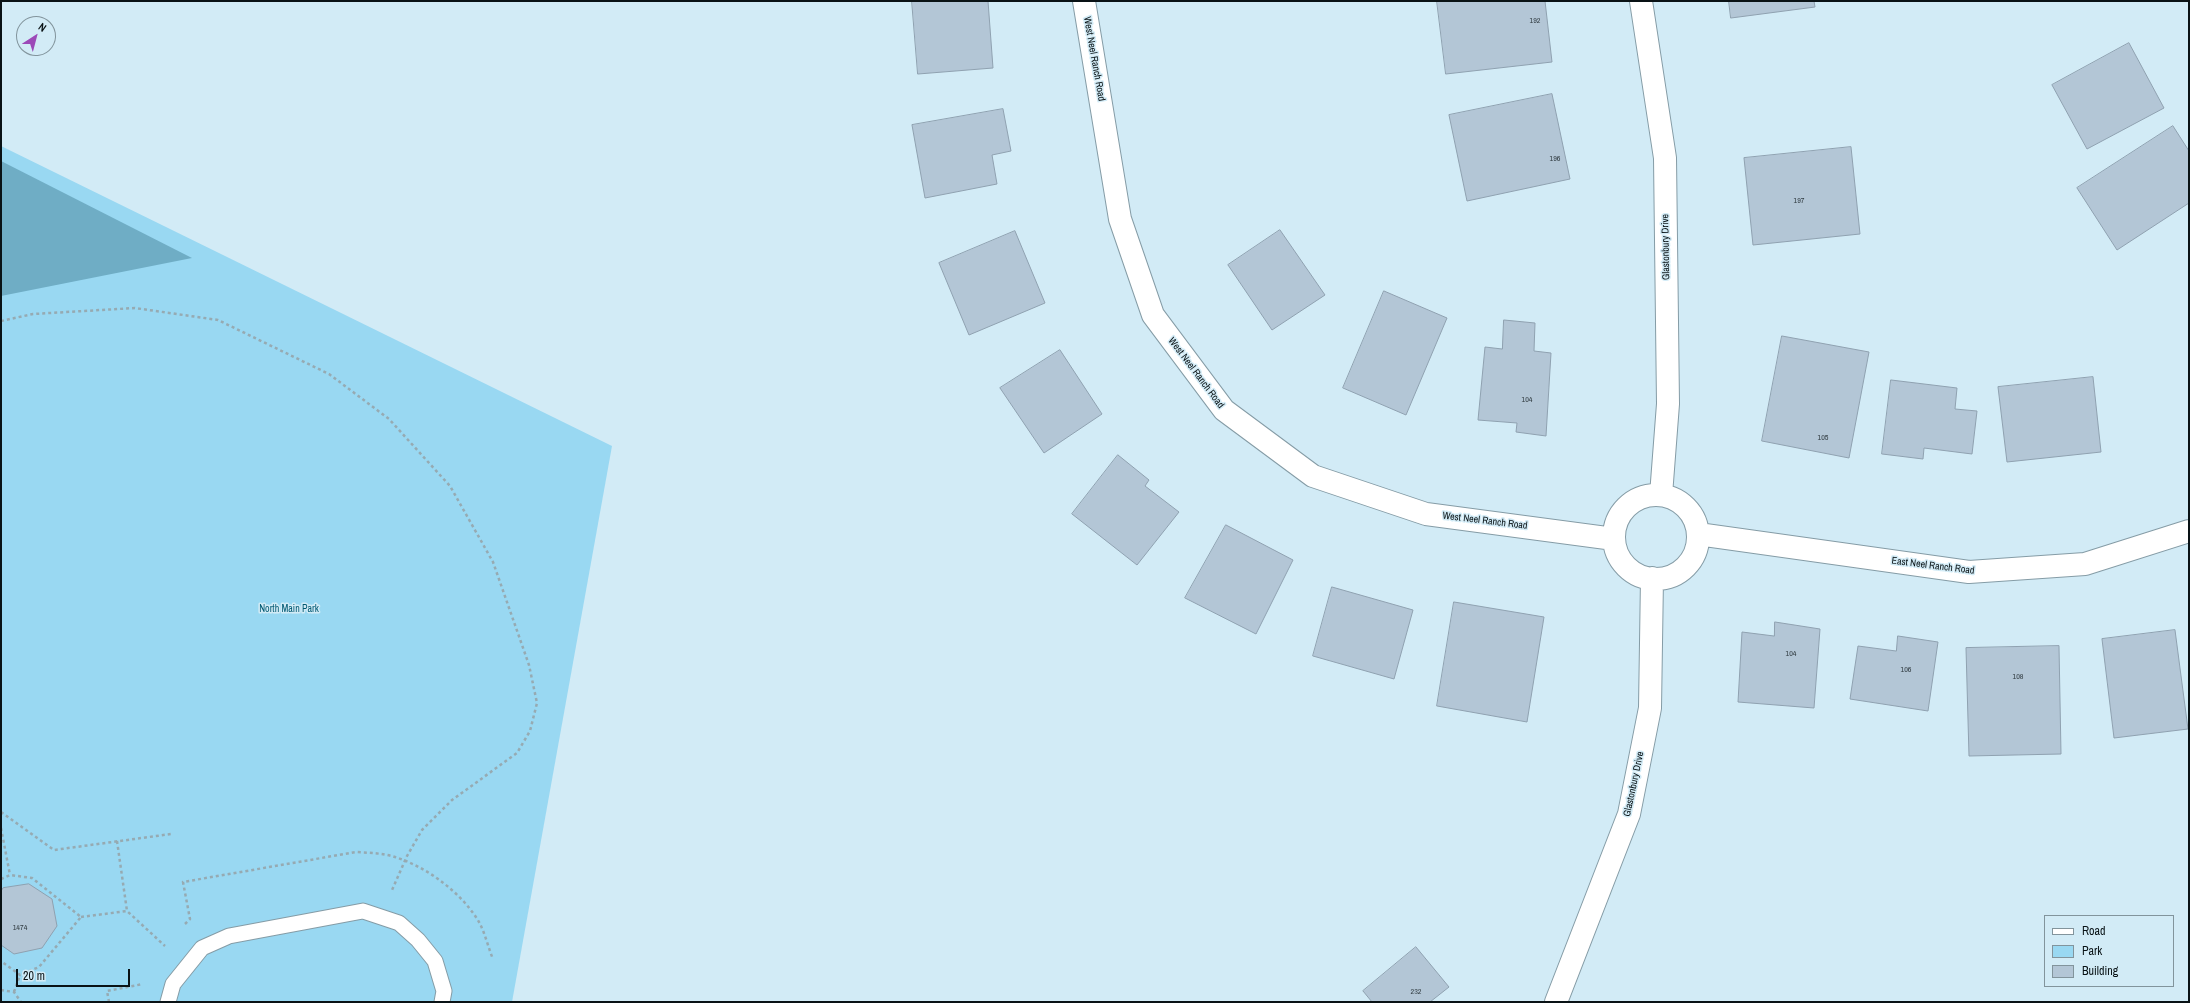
<!DOCTYPE html>
<html>
<head>
<meta charset="utf-8">
<style>
	body { margin:0 }
	#map { position:relative; width:2190px; height:1003px; overflow:hidden; background:#d2ebf6; font-family:"Archivo Narrow",sans-serif }
	canvas { display:block }
	.frame { position:absolute; inset:0; border:2px solid #091215; pointer-events:none }
	.legend { position:absolute; left:2044px; top:915px; width:130px; height:72px; box-sizing:border-box; background:#d2ebf6; border:1px solid #82949c; margin:0; padding:5px 7px; list-style:none; font-size:12px; color:#091215 }
	.legend li { display:flex; align-items:center; gap:8px; height:20px }
	.legend b { width:20px; border:1px solid #82949c }
	.north { position:absolute; left:16px; top:16px; width:40px; height:40px; box-sizing:border-box; background:#d2ebf6; border:1px solid #82949c; border-radius:50%; rotate:36deg; font-size:11px; font-weight:700; line-height:16px; text-align:center; color:#091215 }
	.north::after { content:''; display:block; margin:auto; width:14px; height:18px; background:#9c49b8; clip-path:polygon(50% 0,100% 100%,50% 72%,0 100%) }
	.scale { position:absolute; left:16px; top:969px; width:114px; height:18px; box-sizing:border-box; border:2px solid #091215; border-top:0; padding-left:5px; font-size:12px; line-height:14px; white-space:nowrap; color:#091215; -webkit-text-stroke:3px #d2ebf6; paint-order:stroke }
</style>
</head>
<body>
<div id="map">
<canvas width="2190" height="1003"></canvas>
<div class="frame"></div>
<ul class="legend">
<li><b style="height:5px;background:#fff"></b>Road</li>
<li><b style="height:11px;background:#99d8f2"></b>Park</li>
<li><b style="height:11px;background:#b3c6d6"></b>Building</li>
</ul>
<div class="north">N</div>
<div class="scale">20 m</div>
</div>
<script>
const c = document.querySelector('canvas').getContext('2d');
c.lineJoin = 'round';
function fillPath(path, color) {
  c.fillStyle = color;
  c.fill(path, 'evenodd');
}
function trace(path, color, width, dash) {
  c.strokeStyle = color;
  c.lineWidth = width;
  c.lineCap = dash ? 'butt' : 'round';
  c.setLineDash(dash || []);
  c.stroke(path);
}
function drawText(font, color, halo, rows, align = 'center') {
  c.font = font + ' "Archivo Narrow",sans-serif';
  c.lineWidth = 3;
  c.setLineDash([]);
  c.textBaseline = 'middle';
  c.strokeStyle = halo;
  c.fillStyle = color;
  for (const [text, x, y, turn = 0] of rows) {
    c.save();
    c.translate(x, y);
    c.rotate((+turn || 0) * Math.PI / 180);
    c.textAlign = isNaN(turn) ? turn : align;
    if (halo) c.strokeText(text, 0, 0);
    c.fillText(text, 0, 0);
    c.restore();
  }
}
fillPath(new Path2D(`
	M 1,146 L 612,446 L 512,1002 L 1,1002 Z`), '#99d8f2');
fillPath(new Path2D(`
	M 1,161 L 192,258 L 1,296 Z`), '#6fadc5');
const building = new Path2D(`
	M 912,1 L 988,1 L 993,68 L 918,74 Z
	M 1437,1 L 1545,1 L 1552,62 L 1446,74 Z
	M 1729,1 L 1814,1 L 1815,7 L 1731,18 Z
	M 2129,43 L 2164,108 L 2087,149 L 2052,85 Z
	M 1552,94 L 1570,179 L 1467,201 L 1449,115 Z
	M 1003,109 L 1011,151 L 992,155 L 997,184 L 925,198 L 912,125 Z
	M 2173,126 L 2189,151 L 2189,203 L 2117,250 L 2077,188 Z
	M 1851,147 L 1860,234 L 1753,245 L 1744,158 Z
	M 1280,230 L 1325,295 L 1272,330 L 1228,265 Z
	M 1015,231 L 1045,303 L 969,335 L 939,263 Z
	M 1384,291 L 1447,318 L 1406,415 L 1343,388 Z
	M 1504,320 L 1535,323 L 1534,351 L 1551,353 L 1546,436 L 1516,432 L 1517,423 L 1478,420 L 1485,347 L 1502,349 Z
	M 1782,336 L 1869,352 L 1849,458 L 1762,441 Z
	M 1060,350 L 1102,414 L 1044,453 L 1000,388 Z
	M 2093,377 L 2101,452 L 2007,462 L 1998,387 Z
	M 1891,380 L 1957,388 L 1955,409 L 1977,411 L 1972,454 L 1924,448 L 1923,459 L 1882,454 Z
	M 1118,455 L 1149,480 L 1145,486 L 1179,512 L 1137,565 L 1072,514 Z
	M 1226,525 L 1293,560 L 1256,634 L 1185,598 Z
	M 1332,587 L 1413,610 L 1394,679 L 1313,656 Z
	M 1454,602 L 1544,617 L 1527,722 L 1437,706 Z
	M 1775,622 L 1820,629 L 1814,708 L 1738,702 L 1742,632 L 1774,636 Z
	M 2175,630 L 2188,729 L 2114,738 L 2102,639 Z
	M 1898,636 L 1938,642 L 1928,711 L 1850,699 L 1858,646 L 1896,651 Z
	M 2059,646 L 2061,754 L 1969,756 L 1966,648 Z
	M 29,884 L 52,899 L 57,926 L 42,948 L 14,954 L 1,945 L 1,891 L 3,888 Z
	M 1416,947 L 1449,987 L 1430,1002 L 1372,1002 L 1363,991 Z`);
fillPath(building, '#b3c6d6');
trace(building, '#8fa1b0', 1);
const lane = new Path2D(`
	M 168,1002 L 173,984 L 202,948 L 229,936 L 363,911 L 399,923 L 418,940 L 435,961 L 444,991 L 442,1002`);
const street = new Path2D(`
	M 1084,1 L 1120,219 L 1153,315 L 1224,410 L 1313,476 L 1426,514 L 1614,539
	M 1641,1 L 1665,158 L 1668,404 L 1661,495
	M1614 537a42 42 0 1 1 84 0a42 42 0 1 1-84 0Z
	M 1698,534 L 1969,572 L 2085,564 L 2189,531
	M 1556,1002 L 1629,814 L 1650,708 L 1652,578`);
trace(lane, '#859ca6', 17);
trace(street, '#859ca6', 24);
trace(new Path2D(`
	M 1,321 L 33,314 L 135,308 L 218,320 L 329,374 L 389,419 L 450,486 L 493,562 L 529,665 L 537,703 L 530,731 L 517,753 L 452,800 L 422,830 L 407,856 L 392,890
	M 1,812 L 54,850 L 171,834
	M 1,828 L 10,875
	M 117,841 L 127,911
	M 1,879 L 10,875 L 32,878 L 81,917 L 39,967 L 20,975 L 1,961
	M 81,917 L 127,911 L 165,946
	M 185,924 L 190,919 L 183,882 L 356,852 C 370,853 383,853 395,857 C 427,867 462,893 479,922 C 485,933 488,947 493,959
	M 1,990 L 14,992 L 21,1002
	M 14,992 L 20,975
	M 109,1002 L 107,991 L 143,984`), '#96aab2', 2.5, [3, 3]);
trace(lane, '#fff', 15);
trace(street, '#fff', 22);
drawText('8px', '#343f45', null, [
	["192",1535,21],
	["196",1555,159],
	["197",1799,201],
	["104",1527,400],
	["105",1823,438],
	["104",1791,654],
	["106",1906,670],
	["108",2018,677],
	["1474",20,928],
	["232",1416,992]
]);
drawText('10px', '#091215', '#d2ebf6', [
	["West Neel Ranch Road",1094,59,80],
	["Glastonbury Drive",1666,247,-91],
	["West Neel Ranch Road",1196,373,53],
	["West Neel Ranch Road",1485,521,7],
	["East Neel Ranch Road",1933,566,7],
	["Glastonbury Drive",1634,784,-78]
]);
drawText('10px', '#005972', '#d2ebf6', [
	["North Main Park",289,609]
]);
</script>
</body>
</html>
